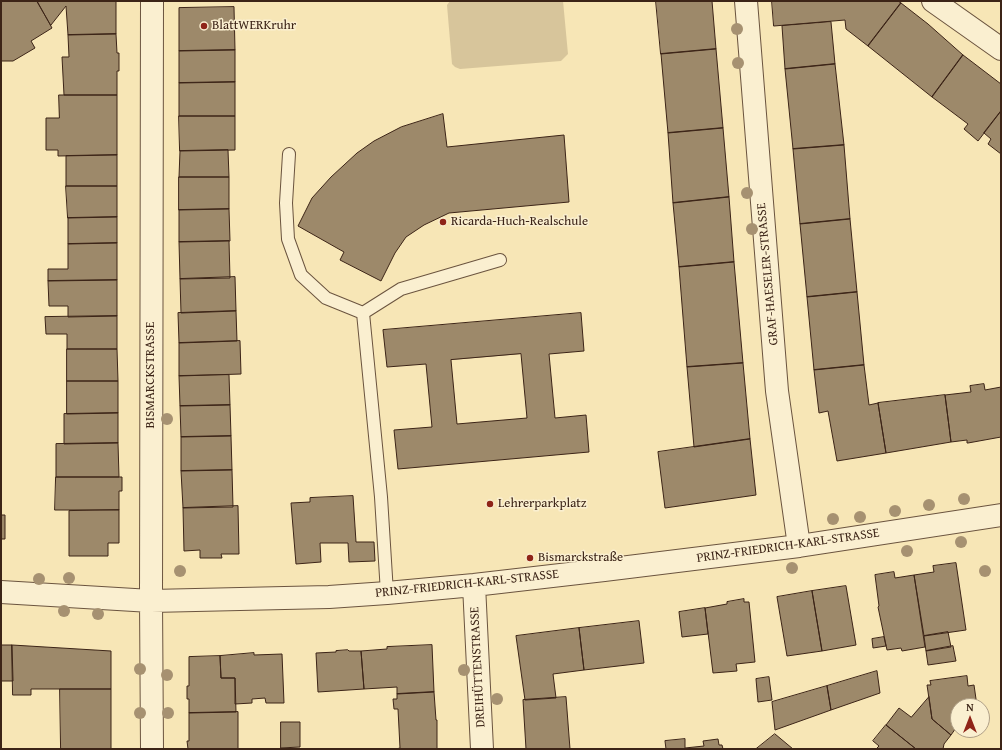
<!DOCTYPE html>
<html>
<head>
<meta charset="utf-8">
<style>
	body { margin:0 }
	#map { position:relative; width:1002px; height:750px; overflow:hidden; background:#f7e6b6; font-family:"Gentium Book Plus",serif }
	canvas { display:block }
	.frame { position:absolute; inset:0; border:2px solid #3c2417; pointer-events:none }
	.north { position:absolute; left:950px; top:698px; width:40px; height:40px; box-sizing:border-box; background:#faefd0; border:1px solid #ae9e86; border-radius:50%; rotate:0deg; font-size:11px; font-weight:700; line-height:16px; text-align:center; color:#3c2417 }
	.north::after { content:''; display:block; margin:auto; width:14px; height:18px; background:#8f2418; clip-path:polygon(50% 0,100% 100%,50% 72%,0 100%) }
</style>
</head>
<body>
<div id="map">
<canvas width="1002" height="750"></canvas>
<div class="frame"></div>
<div class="north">N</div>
</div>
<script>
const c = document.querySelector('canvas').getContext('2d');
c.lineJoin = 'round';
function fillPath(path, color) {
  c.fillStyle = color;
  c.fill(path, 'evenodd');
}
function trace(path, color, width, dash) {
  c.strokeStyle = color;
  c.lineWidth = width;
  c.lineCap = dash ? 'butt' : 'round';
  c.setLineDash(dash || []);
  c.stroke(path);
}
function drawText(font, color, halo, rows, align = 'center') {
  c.font = font + ' "Gentium Book Plus",serif';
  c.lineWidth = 3;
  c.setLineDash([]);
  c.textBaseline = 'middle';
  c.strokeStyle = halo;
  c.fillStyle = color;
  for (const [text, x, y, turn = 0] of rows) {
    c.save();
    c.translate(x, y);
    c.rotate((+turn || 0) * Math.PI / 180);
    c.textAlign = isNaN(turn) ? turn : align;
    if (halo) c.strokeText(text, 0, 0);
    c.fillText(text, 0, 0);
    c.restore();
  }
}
fillPath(new Path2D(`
	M 450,1 L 563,1 L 568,54 L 561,61 L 460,69 L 455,67 L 452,64 L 447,5 Z`), '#d7c59b');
const building = new Path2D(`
	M 2,1 L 37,1 L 52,28 L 31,41 L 35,48 L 13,61 L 1,61 L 1,2 Z
	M 37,1 L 116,1 L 116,34 L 68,35 L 66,6 L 51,25 Z
	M 656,1 L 712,1 L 716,49 L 661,54 Z
	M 772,1 L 898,1 L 901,3 L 868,46 L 846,29 L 845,20 L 774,26 Z
	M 901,3 L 928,24 L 963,55 L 932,97 L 868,46 Z
	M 234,7 L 235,50 L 179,51 L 179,8 Z
	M 831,22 L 835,64 L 785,69 L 782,26 Z
	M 116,34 L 117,53 L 119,53 L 119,71 L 117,71 L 117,95 L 64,95 L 62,57 L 69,57 L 68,35 Z
	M 716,49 L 723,128 L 668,133 L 661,54 Z
	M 235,50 L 235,82 L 179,83 L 179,51 Z
	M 963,55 L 1001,84 L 1001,111 L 978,141 L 964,129 L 968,124 L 932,97 Z
	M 835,64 L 844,145 L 793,149 L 785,69 Z
	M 235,82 L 235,116 L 179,116 L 179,83 Z
	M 59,95 L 117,95 L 117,155 L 58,156 L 58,150 L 46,150 L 46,118 L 59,118 Z
	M 1001,111 L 1001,154 L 988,144 L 991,139 L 984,133 Z
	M 443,114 L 447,147 L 564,135 L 569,202 L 449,213 L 424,225 L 406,237 L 395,253 L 381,281 L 340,260 L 344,252 L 298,226 L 312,198 L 331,177 L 357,153 L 374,141 L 401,127 Z
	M 179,116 L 235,116 L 235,150 L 180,151 Z
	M 723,128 L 729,197 L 673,203 L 668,133 Z
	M 844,145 L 850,219 L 800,224 L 793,149 Z
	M 228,150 L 229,177 L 179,177 L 180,151 Z
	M 117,155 L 117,186 L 66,186 L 66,156 Z
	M 179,177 L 229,177 L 229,209 L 179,210 Z
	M 66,186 L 117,186 L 117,217 L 68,218 Z
	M 729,197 L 734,262 L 679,267 L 673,203 Z
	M 229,209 L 230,241 L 179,242 L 179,210 Z
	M 117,217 L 117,243 L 68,244 L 68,218 Z
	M 850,219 L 857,292 L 807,297 L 800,224 Z
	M 229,241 L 230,278 L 180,279 L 179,242 Z
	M 117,243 L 117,280 L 48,281 L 48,269 L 68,269 L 68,244 Z
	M 734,262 L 743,363 L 687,367 L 679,267 Z
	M 235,277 L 236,311 L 181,313 L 180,279 Z
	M 117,280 L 117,316 L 68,317 L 68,306 L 49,306 L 48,281 Z
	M 857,292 L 864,365 L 814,370 L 807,297 Z
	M 236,311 L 237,341 L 179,343 L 178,313 Z
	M 581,313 L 584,351 L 549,354 L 555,418 L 586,415 L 589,452 L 398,469 L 394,430 L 432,427 L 426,364 L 387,367 L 383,330 ZM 521,354 L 527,418 L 457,424 L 451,360 Z
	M 117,316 L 117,349 L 67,349 L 67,334 L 46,334 L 45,317 Z
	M 240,341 L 241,374 L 179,376 L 179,343 Z
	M 67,349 L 117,349 L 118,381 L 67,381 Z
	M 743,363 L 750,439 L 694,447 L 687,367 Z
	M 864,365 L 869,405 L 878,403 L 886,453 L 837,461 L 828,411 L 819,413 L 814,370 Z
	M 229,375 L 230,405 L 180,406 L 179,376 Z
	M 67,381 L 118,381 L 118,413 L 67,414 Z
	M 984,384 L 985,390 L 1001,387 L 1001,437 L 968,443 L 967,443 L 967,440 L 951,442 L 945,395 L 971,392 L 970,386 Z
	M 945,395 L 951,442 L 886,453 L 878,403 Z
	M 230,405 L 231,436 L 181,437 L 180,406 Z
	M 118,413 L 118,443 L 64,444 L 64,414 Z
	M 231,436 L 232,470 L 181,471 L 181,437 Z
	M 750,439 L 756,495 L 665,508 L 658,452 Z
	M 118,443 L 119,477 L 56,477 L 56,444 Z
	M 232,470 L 233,507 L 183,508 L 181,471 Z
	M 56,477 L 122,477 L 122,491 L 119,491 L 119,510 L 55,510 Z
	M 353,496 L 356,542 L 374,542 L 375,561 L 349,562 L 348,543 L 320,543 L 321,562 L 296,564 L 291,503 L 310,502 L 310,498 Z
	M 238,506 L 239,554 L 221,554 L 222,558 L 200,558 L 200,550 L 184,551 L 183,508 Z
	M 119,510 L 119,543 L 108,543 L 108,556 L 69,556 L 69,511 Z
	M 1,515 L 5,515 L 5,539 L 1,539 Z
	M 956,563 L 966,630 L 924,636 L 914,575 L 934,572 L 933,566 Z
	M 894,572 L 895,578 L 914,575 L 925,647 L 902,651 L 901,648 L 887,650 L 878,607 L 879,606 L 875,575 Z
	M 846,586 L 856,645 L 822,651 L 812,591 Z
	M 812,591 L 822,651 L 787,656 L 777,597 Z
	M 744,599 L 744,602 L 749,602 L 755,662 L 736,664 L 737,671 L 713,673 L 705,608 L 727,604 L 727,602 Z
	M 705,608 L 708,634 L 682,637 L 679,612 Z
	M 639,621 L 644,663 L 584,670 L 579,628 Z
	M 579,628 L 584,670 L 553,674 L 556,698 L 525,700 L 516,636 Z
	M 948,632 L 951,647 L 926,651 L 924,636 Z
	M 884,637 L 886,646 L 873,648 L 872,639 Z
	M 1,645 L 12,645 L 13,681 L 1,681 Z
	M 12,645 L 111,651 L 111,689 L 31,689 L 31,695 L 13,695 Z
	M 432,645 L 434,692 L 397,694 L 397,687 L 364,689 L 361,651 L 387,649 L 387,647 Z
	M 953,646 L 956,661 L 928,665 L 926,651 Z
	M 348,650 L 349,651 L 361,651 L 364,689 L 318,692 L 316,653 L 336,652 L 336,651 Z
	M 254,653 L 254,655 L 282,654 L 284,703 L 266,703 L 265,698 L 252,699 L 252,703 L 235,704 L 235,678 L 221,678 L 220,656 Z
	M 220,656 L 221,678 L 235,678 L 236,712 L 189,713 L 189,699 L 187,699 L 187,686 L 189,686 L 189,657 Z
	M 877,671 L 880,693 L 831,710 L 827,686 Z
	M 967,676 L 968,686 L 974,685 L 977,706 L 958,706 L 958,725 L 951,735 L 932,719 L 927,685 L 931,685 L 930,681 Z
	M 769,677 L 772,700 L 758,702 L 756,679 Z
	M 827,686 L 831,710 L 775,730 L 772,702 Z
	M 60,689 L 111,689 L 111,749 L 61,749 Z
	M 434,692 L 436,720 L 437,720 L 437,749 L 396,749 L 400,748 L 398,709 L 394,709 L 393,699 L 397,699 L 397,694 Z
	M 566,697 L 570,749 L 526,749 L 523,700 Z
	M 929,697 L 932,719 L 951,735 L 944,744 L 943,749 L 916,749 L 886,725 L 899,708 L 911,717 Z
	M 238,712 L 238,749 L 188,749 L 187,741 L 189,741 L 189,713 Z
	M 281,722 L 300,722 L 300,747 L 281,748 Z
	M 886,725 L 916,749 L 876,749 L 879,746 L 873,741 Z
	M 775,734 L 793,749 L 756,749 Z
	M 685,739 L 685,748 L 704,746 L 703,741 L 718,739 L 719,745 L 722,745 L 723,749 L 666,749 L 665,741 Z`);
fillPath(building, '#9d896a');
trace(building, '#3c2417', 1);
const lane = new Path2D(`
	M 289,154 L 286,203 L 288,239 L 301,275 L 326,298 L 363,313
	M 363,313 L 381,497 L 387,593
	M 363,313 L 401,289 L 500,260`);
const street = new Path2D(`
	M 746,1 L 777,391 L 799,546
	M 933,1 L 1001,49
	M 474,585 L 482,749
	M 1,592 L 151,601 L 329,597 L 387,593 L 474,585 L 604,570 L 799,546 L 1001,515
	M 152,749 L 151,601 L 152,1`);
trace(lane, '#6b543f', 14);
trace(street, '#6b543f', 24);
trace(lane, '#faefd0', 12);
trace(street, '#faefd0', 22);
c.fillStyle = '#a69171';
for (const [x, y] of [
	[737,29],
	[738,63],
	[747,193],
	[752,229],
	[167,419],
	[964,499],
	[929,505],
	[895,511],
	[860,517],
	[833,519],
	[961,542],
	[907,551],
	[792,568],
	[180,571],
	[985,571],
	[69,578],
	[39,579],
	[64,611],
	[98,614],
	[140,669],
	[464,670],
	[167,675],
	[497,699],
	[140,713],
	[168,713]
]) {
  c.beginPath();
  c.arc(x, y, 6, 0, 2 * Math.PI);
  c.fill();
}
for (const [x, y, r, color] of [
	[204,26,4,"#8f2418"],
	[443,222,4,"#8f2418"],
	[490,504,4,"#8f2418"],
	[530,558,4,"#8f2418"]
]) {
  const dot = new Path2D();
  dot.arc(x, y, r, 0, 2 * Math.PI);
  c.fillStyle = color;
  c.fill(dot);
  trace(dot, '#faefd0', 1.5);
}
drawText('13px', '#3c2417', '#faefd0', [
	["BlattWERKruhr",212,26],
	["Ricarda-Huch-Realschule",451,222],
	["Lehrerparkplatz",498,504],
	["Bismarckstraße",538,558]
], 'left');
drawText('13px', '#3c2417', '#faefd0', [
	["GRAF-HAESELER-STRASSE",768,274,-95],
	["BISMARCKSTRASSE",151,375,-90],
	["PRINZ-FRIEDRICH-KARL-STRASSE",788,546,-8],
	["PRINZ-FRIEDRICH-KARL-STRASSE",467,584,-6],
	["DREIHÜTTENSTRASSE",478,667,-93]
]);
</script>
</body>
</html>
